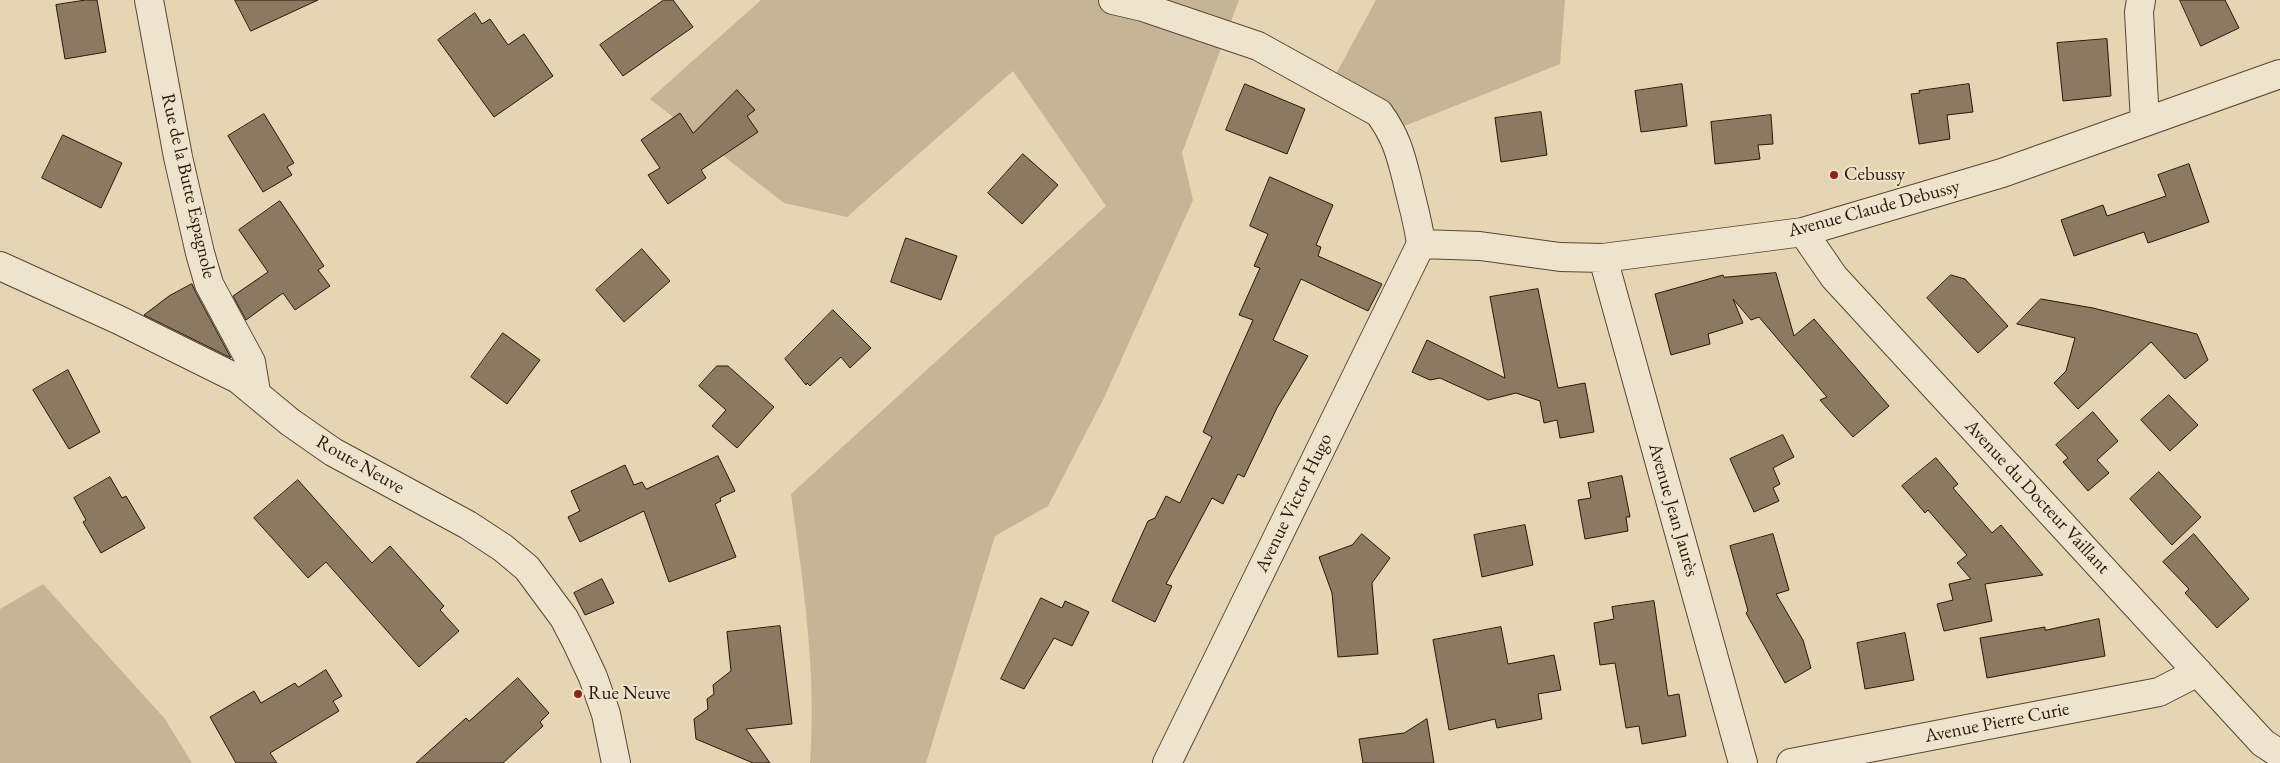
<!DOCTYPE html>
<html>
<head>
<meta charset="utf-8">
<style>
	body { margin:0 }
	canvas { display:block; background:#e5d5b2 }
</style>
</head>
<body>
<canvas width="2280" height="763"></canvas>
<script>
const c = document.querySelector('canvas').getContext('2d');
c.lineJoin = 'round';
function fillPath(path, color) {
  c.fillStyle = color;
  c.fill(path, 'evenodd');
}
function trace(path, color, width, dash) {
  c.strokeStyle = color;
  c.lineWidth = width;
  c.lineCap = dash ? 'butt' : 'round';
  c.setLineDash(dash || []);
  c.stroke(path);
}
function drawText(font, color, halo, rows, align = 'center') {
  c.font = font + ' "EB Garamond",serif';
  c.lineWidth = 4;
  c.setLineDash([]);
  c.textBaseline = 'middle';
  c.strokeStyle = halo;
  c.fillStyle = color;
  for (const [text, x, y, turn = 0] of rows) {
    c.save();
    c.translate(x, y);
    c.rotate((+turn || 0) * Math.PI / 180);
    c.textAlign = isNaN(turn) ? turn : align;
    if (halo) c.strokeText(text, 0, 0);
    c.fillText(text, 0, 0);
    c.restore();
  }
}
fillPath(new Path2D(`
	M 761,0 L 1239,0 L 1182,153 L 1193,200 L 1104,398 L 1048,506 L 995,536 L 926,763 L 810,763 C 817,673 803,583 791,494 L 1106,206 L 1013,71 L 847,217 L 784,203 L 650,99 Z
	M 1376,0 L 1565,0 L 1560,64 L 1392,131 L 1330,85 Z
	M 43,584 L 165,719 L 192,763 L 0,763 L 0,609 Z`), '#c6b496');
const building = new Path2D(`
	M 86,0 L 97,0 L 106,52 L 65,59 L 56,5 Z
	M 235,0 L 318,0 L 251,31 Z
	M 664,0 L 673,0 L 693,27 L 623,76 L 600,45 Z
	M 2180,0 L 2225,0 L 2239,28 L 2201,46 Z
	M 475,13 L 482,24 L 490,19 L 508,45 L 524,34 L 553,76 L 494,117 L 438,40 Z
	M 2107,39 L 2111,96 L 2063,101 L 2057,43 Z
	M 1245,84 L 1305,109 L 1287,154 L 1226,130 Z
	M 1682,84 L 1687,126 L 1641,132 L 1635,91 Z
	M 1969,84 L 1973,112 L 1947,115 L 1950,139 L 1919,144 L 1911,94 L 1920,93 L 1919,91 Z
	M 737,90 L 755,110 L 747,116 L 758,132 L 701,170 L 706,178 L 668,204 L 648,175 L 660,168 L 641,140 L 680,113 L 693,133 Z
	M 1541,112 L 1547,155 L 1501,162 L 1495,118 Z
	M 264,114 L 294,163 L 287,167 L 292,175 L 263,192 L 228,136 Z
	M 1771,115 L 1773,144 L 1758,145 L 1760,159 L 1715,164 L 1711,122 Z
	M 63,135 L 122,163 L 101,208 L 42,178 Z
	M 1023,154 L 1058,185 L 1022,224 L 988,193 Z
	M 2189,164 L 2209,222 L 2148,243 L 2144,232 L 2074,256 L 2061,220 L 2103,205 L 2107,216 L 2166,196 L 2158,175 Z
	M 1270,177 L 1333,205 L 1316,245 L 1321,247 L 1318,256 L 1382,284 L 1368,311 L 1301,279 L 1273,340 L 1308,356 L 1277,408 L 1244,477 L 1238,474 L 1223,504 L 1212,498 L 1166,584 L 1172,586 L 1155,622 L 1112,601 L 1148,521 L 1155,518 L 1166,496 L 1180,503 L 1212,437 L 1203,432 L 1253,320 L 1239,315 L 1260,268 L 1254,266 L 1268,234 L 1250,226 Z
	M 280,201 L 324,266 L 318,270 L 330,286 L 295,310 L 283,293 L 246,320 L 233,296 L 268,272 L 239,230 Z
	M 906,238 L 957,256 L 941,300 L 891,282 Z
	M 642,249 L 670,281 L 624,322 L 596,290 Z
	M 1776,273 L 1794,336 L 1814,319 L 1889,406 L 1853,437 L 1820,400 L 1827,397 L 1759,317 L 1751,320 L 1733,299 L 1743,323 L 1708,334 L 1710,344 L 1671,355 L 1655,294 L 1723,275 L 1724,277 Z
	M 1951,275 L 1965,279 L 2008,326 L 1978,353 L 1927,298 Z
	M 192,284 L 195,291 L 231,358 L 144,315 L 169,296 Z
	M 1538,289 L 1558,388 L 1585,383 L 1594,432 L 1560,438 L 1557,420 L 1544,423 L 1540,401 L 1516,393 L 1488,400 L 1440,378 L 1430,380 L 1412,372 L 1427,340 L 1505,378 L 1490,297 Z
	M 2041,299 L 2093,308 L 2197,334 L 2208,360 L 2185,379 L 2151,342 L 2078,409 L 2054,383 L 2066,371 L 2075,338 L 2017,324 Z
	M 833,310 L 871,348 L 850,368 L 841,357 L 810,386 L 807,383 L 806,385 L 785,359 Z
	M 503,333 L 540,360 L 507,404 L 471,377 Z
	M 717,366 L 728,366 L 774,407 L 737,448 L 712,426 L 726,410 L 699,386 Z
	M 68,370 L 100,432 L 69,449 L 33,390 Z
	M 2169,395 L 2198,425 L 2170,451 L 2141,420 Z
	M 2093,412 L 2118,441 L 2097,460 L 2109,473 L 2088,491 L 2063,462 L 2068,458 L 2056,445 Z
	M 1783,435 L 1794,457 L 1773,468 L 1780,484 L 1773,488 L 1779,501 L 1754,512 L 1730,459 Z
	M 718,456 L 735,491 L 720,498 L 721,501 L 715,504 L 736,557 L 669,582 L 644,511 L 580,542 L 568,517 L 580,511 L 571,491 L 625,465 L 634,485 L 642,482 L 646,489 Z
	M 1936,458 L 1958,484 L 1953,488 L 1992,533 L 2001,525 L 2043,575 L 1985,584 L 1992,621 L 1944,631 L 1937,604 L 1953,600 L 1949,584 L 1971,579 L 1957,563 L 1967,555 L 1928,510 L 1925,513 L 1902,486 Z
	M 2159,472 L 2201,517 L 2172,545 L 2130,499 Z
	M 1622,476 L 1630,517 L 1626,517 L 1628,531 L 1585,539 L 1578,500 L 1591,498 L 1588,483 Z
	M 110,477 L 122,498 L 126,496 L 145,528 L 101,553 L 83,522 L 86,520 L 74,498 Z
	M 298,480 L 372,563 L 390,546 L 444,606 L 440,610 L 459,631 L 419,667 L 326,562 L 308,578 L 254,518 Z
	M 1525,525 L 1533,565 L 1482,577 L 1474,535 Z
	M 1362,534 L 1390,558 L 1372,583 L 1378,654 L 1338,657 L 1332,593 L 1319,557 L 1352,545 Z
	M 1773,534 L 1789,590 L 1776,594 L 1803,640 L 1811,668 L 1785,683 L 1746,613 L 1748,611 L 1730,546 Z
	M 2194,534 L 2249,599 L 2217,628 L 2185,593 L 2189,589 L 2163,562 Z
	M 602,579 L 614,603 L 585,615 L 574,593 Z
	M 1041,598 L 1062,608 L 1065,601 L 1089,612 L 1072,646 L 1054,638 L 1024,689 L 1001,679 Z
	M 1654,601 L 1668,696 L 1679,694 L 1686,736 L 1642,744 L 1639,726 L 1626,728 L 1615,663 L 1600,665 L 1594,623 L 1614,619 L 1612,607 Z
	M 2099,619 L 2105,656 L 1987,678 L 1980,638 L 2045,627 L 2045,630 Z
	M 780,626 L 792,724 L 746,729 L 770,763 L 753,763 L 696,739 L 694,719 L 708,709 L 707,699 L 714,694 L 713,685 L 731,671 L 727,632 Z
	M 1501,627 L 1508,664 L 1554,655 L 1561,690 L 1538,694 L 1542,719 L 1497,728 L 1495,719 L 1449,730 L 1433,640 Z
	M 1905,633 L 1914,680 L 1865,689 L 1857,643 Z
	M 326,670 L 342,696 L 333,701 L 339,711 L 270,753 L 277,763 L 236,763 L 210,717 L 254,691 L 261,703 L 295,683 L 298,687 Z
	M 518,678 L 549,713 L 540,722 L 543,726 L 503,763 L 416,763 L 466,718 L 469,721 Z
	M 1427,719 L 1434,763 L 1363,763 L 1359,739 L 1404,733 Z`);
fillPath(building, '#8c7962');
trace(building, '#2c150b', 1);
const minor = new Path2D(`
	M 149,0 L 178,157 L 200,253 L 209,284 L 251,362 L 256,392
	M 1113,0 L 1143,7 L 1258,46 L 1379,113 C 1396,137 1400,152 1407,180 C 1412,202 1418,221 1421,244
	M 2141,0 L 2139,12 L 2145,122
	M 1803,232 L 1834,277 L 2263,743 L 2280,754
	M 1421,244 L 1480,246 L 1560,257 L 1603,258 L 1803,232 L 2002,173 L 2280,74
	M 1603,258 L 1743,763
	M 0,266 L 119,320 L 238,379 L 290,422 L 333,452 L 468,525 L 503,548 L 527,568 L 564,618 L 577,643 L 593,677 L 606,714 L 616,763
	M 1167,763 L 1421,244
	M 1791,763 L 2159,692 L 2198,672`);
trace(minor, '#5a4535', 30);
trace(minor, '#eee4cd', 28);
for (const [x, y, r, color] of [
	[1834,175,5,"#8f2418"],
	[578,694,5,"#8f2418"]
]) {
  const dot = new Path2D();
  dot.arc(x, y, r, 0, 2 * Math.PI);
  c.fillStyle = color;
  c.fill(dot);
  trace(dot, '#eee4cd', 2);
}
drawText('19px', '#2c150b', '#eee4cd', [
	["Cebussy",1844,175],
	["Rue Neuve",588,694]
], 'left');
drawText('19px', '#2c150b', '#eee4cd', [
	["Rue de la Butte Espagnole",188,186,77],
	["Avenue Claude Debussy",1874,209,-15],
	["Route Neuve",360,465,30],
	["Avenue du Docteur Vaillant",2037,497,47],
	["Avenue Victor Hugo",1294,503,-64],
	["Avenue Jean Jaurès",1673,510,74],
	["Avenue Pierre Curie",1997,723,-11]
]);
</script>
</body>
</html>
